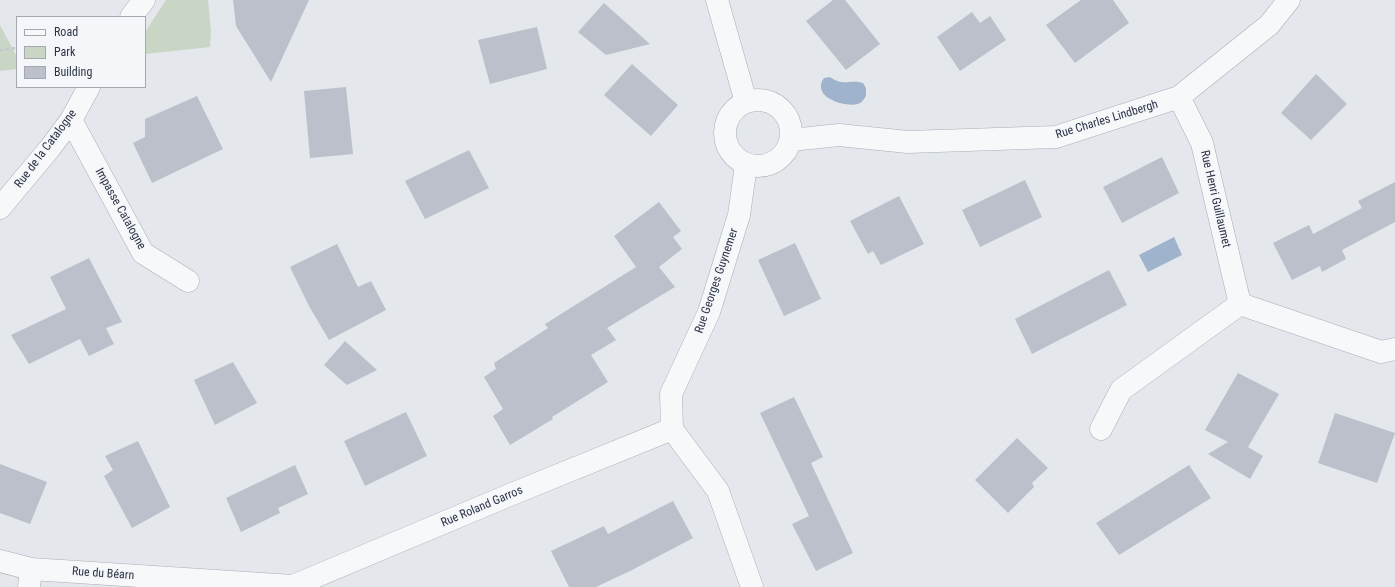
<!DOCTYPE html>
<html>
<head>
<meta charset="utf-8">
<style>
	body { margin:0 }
	#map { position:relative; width:1395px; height:587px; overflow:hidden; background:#e4e7ec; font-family:"Roboto Condensed",sans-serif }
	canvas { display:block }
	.legend { position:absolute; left:16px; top:16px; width:130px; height:72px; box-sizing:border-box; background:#f4f6f9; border:1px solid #a4a8b1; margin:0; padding:5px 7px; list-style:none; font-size:12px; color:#2b3445 }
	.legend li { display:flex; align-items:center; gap:8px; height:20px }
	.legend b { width:20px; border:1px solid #a4a8b1 }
</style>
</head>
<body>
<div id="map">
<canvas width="1395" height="587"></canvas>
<ul class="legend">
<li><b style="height:5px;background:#f7f8fa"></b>Road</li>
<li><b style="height:11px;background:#c9d6c5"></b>Park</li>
<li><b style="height:11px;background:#bbc0ca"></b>Building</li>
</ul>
</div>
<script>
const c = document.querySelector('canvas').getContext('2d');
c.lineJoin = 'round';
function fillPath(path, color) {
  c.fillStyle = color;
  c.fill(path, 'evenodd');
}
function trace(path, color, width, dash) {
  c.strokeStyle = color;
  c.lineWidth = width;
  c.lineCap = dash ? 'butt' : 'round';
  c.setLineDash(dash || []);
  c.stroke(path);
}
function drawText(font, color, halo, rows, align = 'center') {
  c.font = font + ' "Roboto Condensed",sans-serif';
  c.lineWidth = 3;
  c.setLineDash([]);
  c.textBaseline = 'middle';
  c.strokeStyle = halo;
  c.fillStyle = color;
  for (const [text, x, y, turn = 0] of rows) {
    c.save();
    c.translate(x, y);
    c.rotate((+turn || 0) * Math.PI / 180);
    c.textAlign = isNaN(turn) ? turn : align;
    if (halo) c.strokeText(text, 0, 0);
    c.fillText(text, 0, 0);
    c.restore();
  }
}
fillPath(new Path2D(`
	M 166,0 L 208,0 L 211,31 L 210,47 L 145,54 L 145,32 Z
	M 0,25 L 17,57 L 17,69 L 0,71 Z`), '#c9d6c5');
fillPath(new Path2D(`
	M 830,77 C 844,87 849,79 863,83 L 866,88 L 866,96 C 865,98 862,102 860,103 C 852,109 809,99 824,78 Z
	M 1174,237 L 1182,255 L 1148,272 L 1139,255 Z`), '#9fb4cc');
fillPath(new Path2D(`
	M 233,0 L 309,0 L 271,82 L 236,26 Z
	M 833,0 L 845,0 L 880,44 L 846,70 L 806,21 Z
	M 1081,0 L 1113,0 L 1129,23 L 1075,63 L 1046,25 Z
	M 604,3 L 650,44 L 606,55 L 578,32 Z
	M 972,12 L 980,23 L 990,16 L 1006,40 L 960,71 L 937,37 Z
	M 537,27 L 547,69 L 490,84 L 478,40 Z
	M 632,64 L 678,105 L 651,136 L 604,95 Z
	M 1316,74 L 1347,104 L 1311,140 L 1281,113 Z
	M 346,87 L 353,154 L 310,158 L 304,91 Z
	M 197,96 L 223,149 L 152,183 L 133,143 L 145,137 L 145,119 Z
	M 469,150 L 489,188 L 425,219 L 405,181 Z
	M 1162,157 L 1179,193 L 1122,223 L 1103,187 Z
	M 1025,180 L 1042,217 L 980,247 L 962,210 Z
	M 1395,182 L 1395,222 L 1342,250 L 1346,259 L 1322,272 L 1320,266 L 1292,280 L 1273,243 L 1309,225 L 1313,234 L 1362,208 L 1358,201 Z
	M 899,196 L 924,244 L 881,265 L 873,251 L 868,254 L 850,221 Z
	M 659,202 L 681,231 L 673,237 L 682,249 L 659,267 L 675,287 L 607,328 L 616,340 L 591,355 L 608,382 L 552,417 L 553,419 L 510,445 L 493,416 L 503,409 L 484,377 L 496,369 L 494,363 L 548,328 L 545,324 L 636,267 L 614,236 Z
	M 795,243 L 821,299 L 784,316 L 758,260 Z
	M 337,244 L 358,287 L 371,281 L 386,310 L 329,340 L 309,306 L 290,267 Z
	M 89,258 L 122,322 L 106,328 L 114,344 L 89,356 L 80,339 L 29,364 L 11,335 L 66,309 L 50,277 Z
	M 1109,270 L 1127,305 L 1032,354 L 1015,319 Z
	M 345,341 L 377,370 L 347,385 L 324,365 Z
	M 233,362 L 257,403 L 215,425 L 194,380 Z
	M 1238,373 L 1279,394 L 1248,447 L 1263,456 L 1250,479 L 1208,454 L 1228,442 L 1205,430 Z
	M 794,397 L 823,457 L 811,463 L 853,553 L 816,571 L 792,524 L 809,516 L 760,413 Z
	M 406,412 L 427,456 L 365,486 L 344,441 Z
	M 1335,413 L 1395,433 L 1377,483 L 1318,463 Z
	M 1017,438 L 1048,468 L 1032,483 L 1034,487 L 1008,513 L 975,480 Z
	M 138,441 L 170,507 L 132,528 L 104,476 L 113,470 L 105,456 Z
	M 0,464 L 47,482 L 30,524 L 0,513 Z
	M 295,465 L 308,494 L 278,508 L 280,513 L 241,532 L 226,498 Z
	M 1189,465 L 1211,498 L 1119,555 L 1096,523 Z
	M 673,501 L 693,538 L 632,570 L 596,587 L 569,587 L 551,551 L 604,526 L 608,534 Z`), '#bbc0ca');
const minor = new Path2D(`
	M 717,0 L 746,102
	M 131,17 L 144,0
	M 1179,97 L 1202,143 L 1240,304 L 1381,352 L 1395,349
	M725 133a33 33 0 1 1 66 0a33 33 0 1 1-66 0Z
	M 71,120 L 143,253 L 188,281
	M 791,140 L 839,135 L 908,142 L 1056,137 L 1179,97 L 1269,25 L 1289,0
	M 746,165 L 739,215 L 709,312 L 671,394 L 672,429 L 718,491 L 752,587
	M 0,208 L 50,148 L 71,120 L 89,87
	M 1101,429 L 1121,390 L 1240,304
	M 0,561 L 31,569 L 293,586 L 293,587
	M 293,586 L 512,494 L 672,429
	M 29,587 L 31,569`);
trace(minor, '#a9aeb7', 23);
trace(new Path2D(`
	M 0,50 L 17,48`), '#c2c5cb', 2.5, [3, 3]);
trace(minor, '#f7f8fa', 22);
drawText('12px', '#2b3445', '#f4f6f9', [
	["Rue Charles Lindbergh",1107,120,-17],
	["Rue de la Catalogne",46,149,-53],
	["Rue Henri Guillaumet",1215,199,77],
	["Impasse Catalogne",120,209,61],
	["Rue Georges Guynemer",717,281,-71],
	["Rue Roland Garros",482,507,-23],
	["Rue du Béarn",103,574,4]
]);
</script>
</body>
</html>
